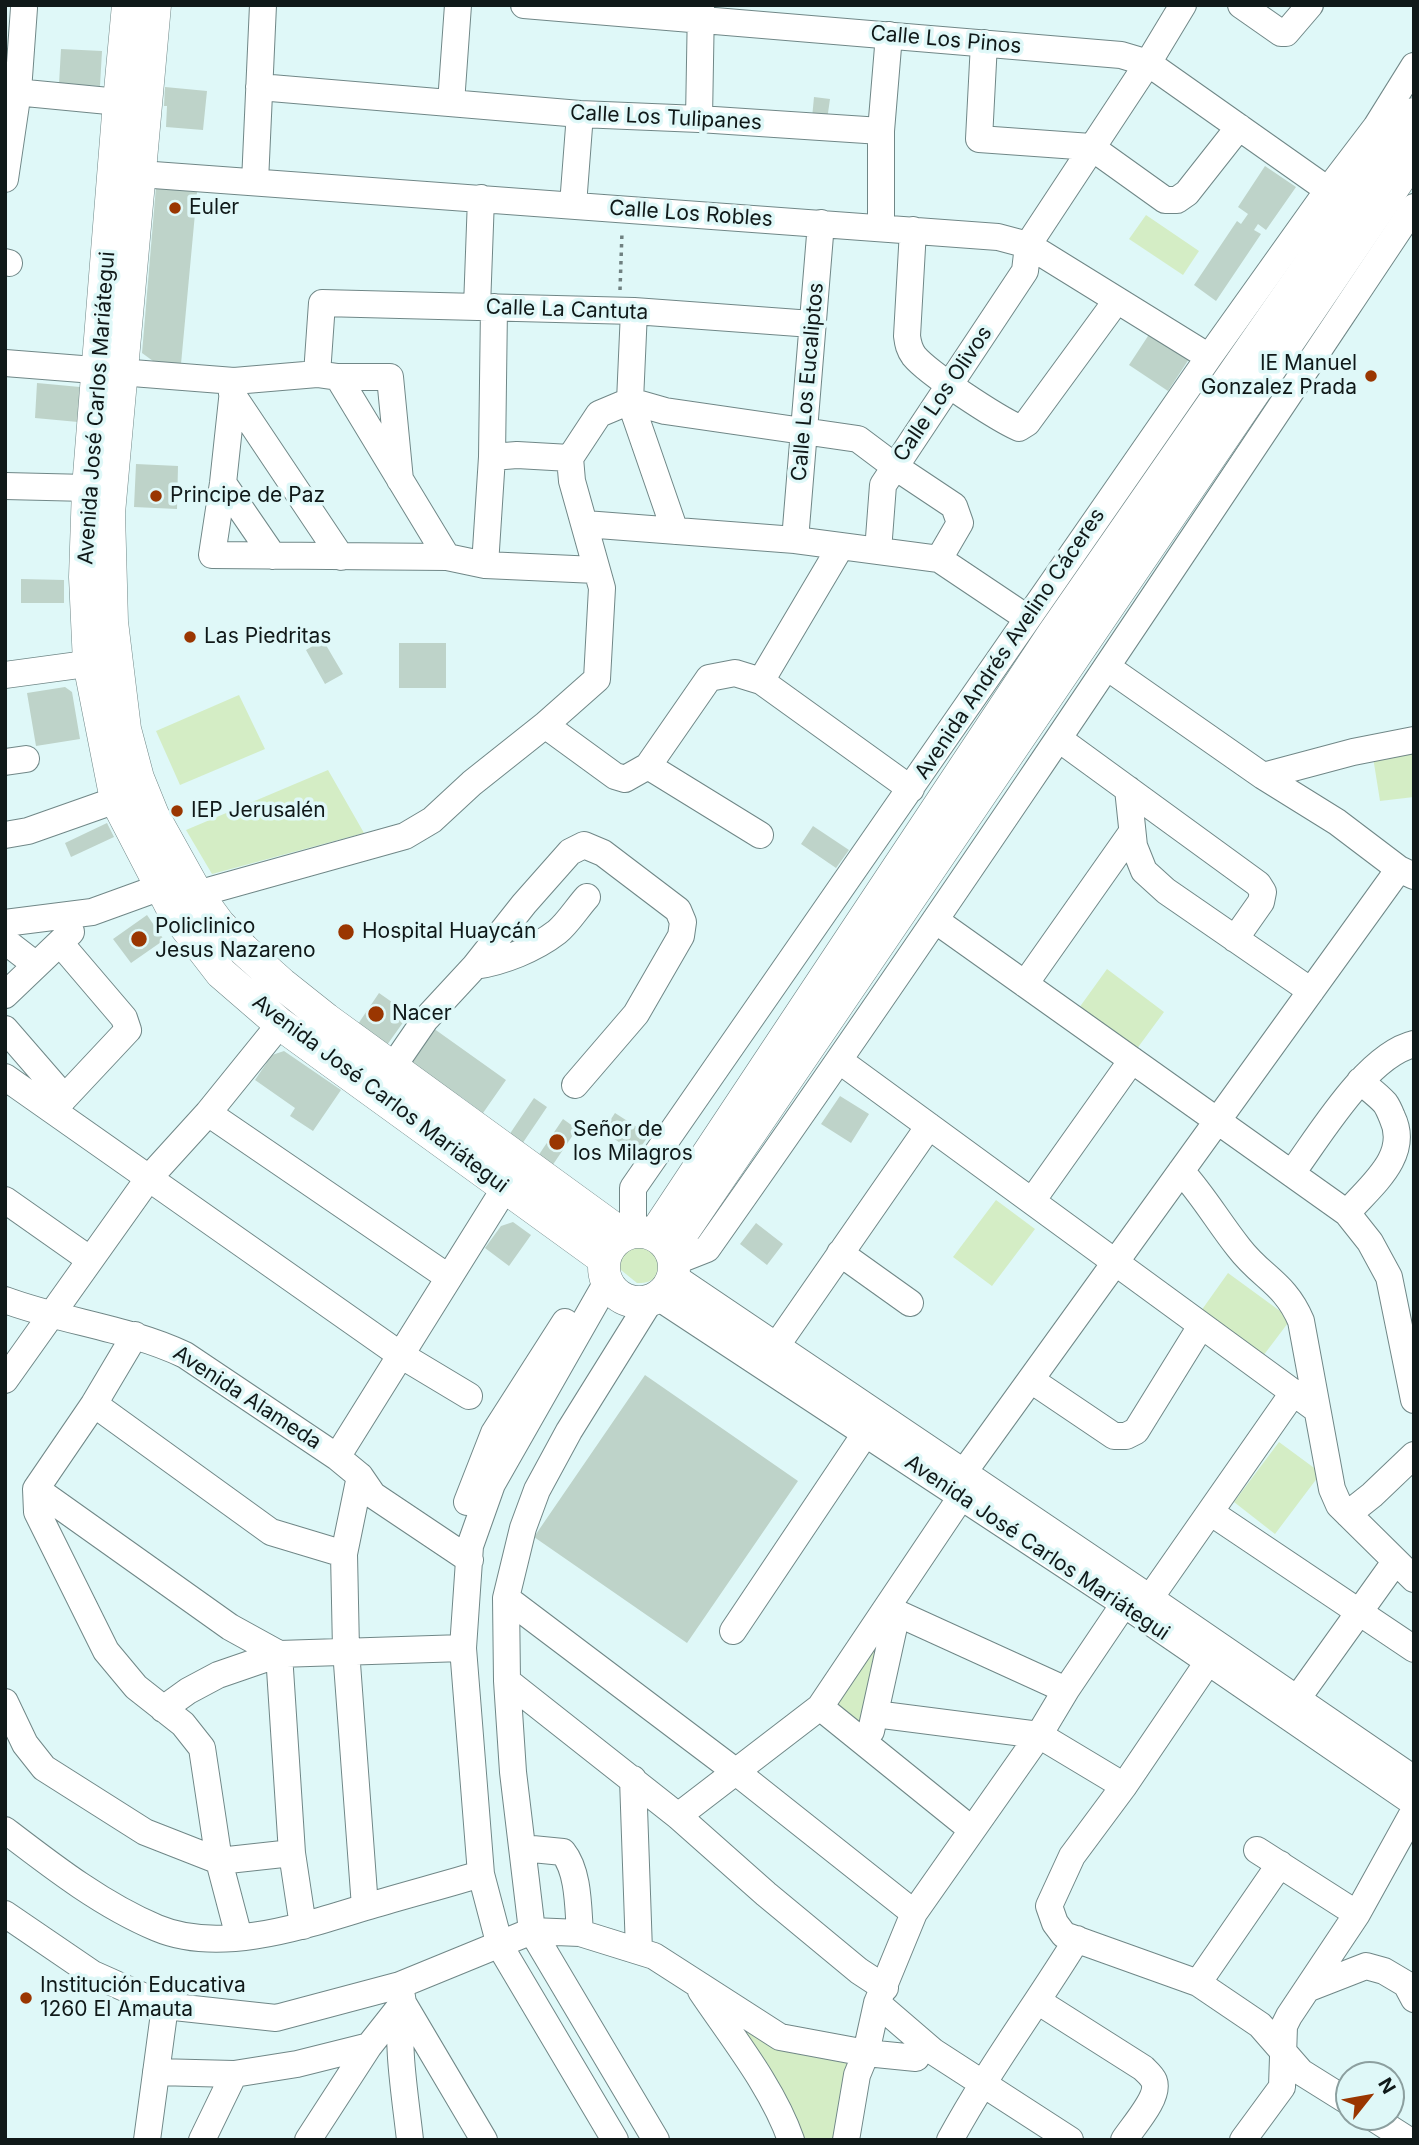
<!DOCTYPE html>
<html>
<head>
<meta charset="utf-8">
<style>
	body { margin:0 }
	#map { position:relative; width:1419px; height:2145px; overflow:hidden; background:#dff8f8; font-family:Inter,sans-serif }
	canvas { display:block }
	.frame { position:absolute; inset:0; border:7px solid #101919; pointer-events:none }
	.north { position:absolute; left:1335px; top:2061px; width:70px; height:70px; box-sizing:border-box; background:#dff8f8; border:2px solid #8c9f9f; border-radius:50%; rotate:59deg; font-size:19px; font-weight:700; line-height:28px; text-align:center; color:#101919 }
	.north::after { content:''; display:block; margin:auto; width:24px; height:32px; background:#9a3601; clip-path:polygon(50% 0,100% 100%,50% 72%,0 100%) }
</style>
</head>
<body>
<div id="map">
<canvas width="1419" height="2145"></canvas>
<div class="frame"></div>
<div class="north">N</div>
</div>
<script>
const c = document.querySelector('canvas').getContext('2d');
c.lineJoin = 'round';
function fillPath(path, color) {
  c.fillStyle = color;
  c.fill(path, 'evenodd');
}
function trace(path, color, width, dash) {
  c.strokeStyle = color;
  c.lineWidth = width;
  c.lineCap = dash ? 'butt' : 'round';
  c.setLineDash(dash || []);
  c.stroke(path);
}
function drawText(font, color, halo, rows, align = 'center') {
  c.font = font + ' Inter,sans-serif';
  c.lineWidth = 7;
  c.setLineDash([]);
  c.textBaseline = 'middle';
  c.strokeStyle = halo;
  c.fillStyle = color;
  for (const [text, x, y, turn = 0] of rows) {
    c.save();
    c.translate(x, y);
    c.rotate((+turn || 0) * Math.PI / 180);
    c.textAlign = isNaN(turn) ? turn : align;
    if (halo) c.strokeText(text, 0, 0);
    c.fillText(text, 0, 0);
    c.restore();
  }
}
fillPath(new Path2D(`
	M 1146,215 L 1199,251 L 1183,275 L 1129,239 Z
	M 239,695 L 265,749 L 180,785 L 156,731 Z
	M 1414,751 L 1414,797 L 1380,801 L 1373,757 Z
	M 328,770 L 364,833 L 212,874 L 186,830 Z
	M 1107,969 L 1164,1012 L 1136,1050 L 1079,1008 Z
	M 996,1200 L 1035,1229 L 992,1286 L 953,1257 Z
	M 638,1240 C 645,1245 658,1251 661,1259 C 668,1275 650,1284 637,1283 L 616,1266 L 614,1253 L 617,1247 Z
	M 1228,1273 L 1291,1319 L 1263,1356 L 1201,1311 Z
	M 1279,1442 L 1321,1473 L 1275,1534 L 1234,1502 Z
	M 880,1638 L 863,1728 L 832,1701 Z
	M 727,2019 L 852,2048 L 835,2140 L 798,2140 Z`), '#d4edc5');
fillPath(new Path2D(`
	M 61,49 L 102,51 L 100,86 L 59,84 Z
	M 165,87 L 207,91 L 203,130 L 166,127 L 167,106 L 164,106 Z
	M 814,97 L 830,99 L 827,120 L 812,118 Z
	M 1265,166 L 1296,187 L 1266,230 L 1258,224 L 1254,230 L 1261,234 L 1216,301 L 1194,285 L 1237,221 L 1241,224 L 1248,214 L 1238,207 Z
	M 156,187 L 197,192 L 181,364 L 153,361 L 142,353 Z
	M 1150,333 L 1189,359 L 1168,391 L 1129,365 Z
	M 37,383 L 80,387 L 78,422 L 35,418 Z
	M 136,464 L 178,466 L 177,509 L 134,507 Z
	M 21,579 L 64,580 L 64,603 L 21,603 Z
	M 323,640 L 343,674 L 325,684 L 306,650 Z
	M 399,643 L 446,643 L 446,688 L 399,688 Z
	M 65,687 L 72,692 L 80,739 L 36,746 L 27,693 Z
	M 107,823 L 114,837 L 71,857 L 65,843 Z
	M 813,826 L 849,850 L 836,868 L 801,844 Z
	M 147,915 L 164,940 L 131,963 L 113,939 Z
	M 379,993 L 409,1014 L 387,1045 L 358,1024 Z
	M 433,1028 L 506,1080 L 483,1113 L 460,1096 L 456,1101 L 407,1065 Z
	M 284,1051 L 341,1090 L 313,1131 L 290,1116 L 295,1108 L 255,1080 L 272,1055 Z
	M 840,1096 L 869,1114 L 851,1143 L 821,1124 Z
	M 534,1098 L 547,1107 L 522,1144 L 509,1135 Z
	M 615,1113 L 649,1135 L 636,1154 L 603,1131 Z
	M 563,1119 L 577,1129 L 552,1166 L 538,1156 Z
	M 513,1222 L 531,1235 L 509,1266 L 485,1248 L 501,1226 Z
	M 756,1223 L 783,1244 L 767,1265 L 740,1244 Z
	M 645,1375 L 798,1481 L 687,1643 L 534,1537 Z`), '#bed3c9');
const minor = new Path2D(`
	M 524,5 L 1121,55 L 1148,63 L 1328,190
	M 1241,5 L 1281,33 L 1286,33 L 1310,5
	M 984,43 L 979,139 L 1091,147 L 1165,200 L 1177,200 L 1187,193 L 1239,127
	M 259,87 L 580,114 L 699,119 L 881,131
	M 5,91 L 119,102
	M 451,103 L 458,5
	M 699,119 L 701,5
	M 140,174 L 998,237 L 1028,245 L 1209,357
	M 5,179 L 18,91 L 24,8
	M 255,182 L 263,5
	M 573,205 L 580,114
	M 881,228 L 881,131 L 889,35
	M 913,230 L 907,336 C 908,344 909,349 914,356 C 929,374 997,418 1019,428 L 1027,423 L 1117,300
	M 5,262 L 9,263
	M 477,307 L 481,198
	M 634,311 L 630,401 L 675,531
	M 5,363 L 234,381 L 317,374 L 338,377 L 390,377 L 400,480
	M 317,374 L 322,303 L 634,311 L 812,324
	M 338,377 L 447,557
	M 234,381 L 223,483 L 212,555 L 447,557 L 485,565 L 596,570
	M 232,394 L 341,557
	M 492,457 L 494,307
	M 223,483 L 273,556
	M 5,486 L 88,488
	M 585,524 L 795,540 L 939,559 L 1027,618
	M 795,540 L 821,223
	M 878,551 L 883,485 L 1025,271 L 1028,245 L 1148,63 L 1183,5
	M 485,565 L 492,457 L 517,455 L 570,458
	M 1107,667 L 1263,776 L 1337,822 L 1399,869 L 1414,876
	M 5,675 L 108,661
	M 761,681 L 841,546
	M 545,725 L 615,776 L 625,779 L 648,766 L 709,678 L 735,673 L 761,681 L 911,789
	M 1059,739 L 1258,884 L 1263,892 L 1261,902 L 1235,939
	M 5,762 L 26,759
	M 648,766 L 760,835
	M 1263,776 L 1353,752 L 1414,740
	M 1128,789 L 1134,846 L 1144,871 L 1166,891 L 1311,991
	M 5,835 L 28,831 L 116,800
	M 197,894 L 405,836 L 432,820 L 472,783 L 545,725 L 597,679 L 602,588 L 572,481 L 570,458 L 599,414 L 630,401 L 665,411 L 858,439 L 894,466 L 954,506 L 960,523 L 939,559
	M 935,920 L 1347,1213 L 1370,1242 L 1389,1277 L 1414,1400
	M 5,923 L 92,912 L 161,887
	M 5,941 L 36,965
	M 475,966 C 503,962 535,949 557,932 C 568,923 577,908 587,897
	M 1025,984 L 1132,832
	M 5,995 L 71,932
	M 5,1029 L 64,1097
	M 840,1061 L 1316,1409
	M 392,1068 L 425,1020 L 475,966 L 524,904 L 570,852 L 584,845 L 603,853 L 678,910 L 683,922 L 681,936 L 636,1014 L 575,1085
	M 5,1077 L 399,1354 L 469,1396
	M 53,1110 L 128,1030 L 124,1018 L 60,943
	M 208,1113 L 448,1277
	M 1181,1171 C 1203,1195 1219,1223 1239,1248 C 1262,1278 1285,1283 1301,1321 L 1332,1489 L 1339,1505 L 1414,1579
	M 1292,1173 C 1320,1135 1367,1055 1414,1044
	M 5,1200 L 89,1259
	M 1032,1201 L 1132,1060
	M 1347,1213 C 1370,1186 1411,1156 1392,1117 C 1390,1112 1388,1107 1385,1103 C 1378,1095 1368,1088 1360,1081
	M 633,1232 L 633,1188 L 1209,357 L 1328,190 L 1376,127 L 1414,66
	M 840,1253 L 910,1303
	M 674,1262 L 707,1249 C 949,906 1181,556 1414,207
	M 673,1276 L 1150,1598 L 1414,1779
	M 607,1282 L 492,1484 L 470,1546 L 463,1648 L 481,1874 L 500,1946 L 615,2140
	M 658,1297 L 1124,1604 L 1414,1803
	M 5,1300 C 64,1322 128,1328 185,1355 L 337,1457 L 360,1476 L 373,1495 L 470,1560
	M 650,1301 L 569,1431 L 537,1490 L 523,1528 L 506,1598 L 507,1681 L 513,1772 L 532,1931 L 656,2140
	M 135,1335 L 94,1404 L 36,1489 L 37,1512 L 106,1651 L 136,1687 L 183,1724 L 202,1748 L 219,1861 L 239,1937
	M 777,1345 L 929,1126
	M 5,1380 L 148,1179 L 208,1113 L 280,1024
	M 1031,1380 L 1114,1436 L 1126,1436 L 1136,1431 L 1201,1326
	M 94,1404 L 271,1532 L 344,1554
	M 337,1457 L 505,1188
	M 360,1476 L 344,1554 L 346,1650 L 365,1907
	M 36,1489 L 230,1627 L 279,1654 L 292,1853 L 303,1926
	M 467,1502 L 494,1433 L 565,1322
	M 1210,1512 L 1414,1649
	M 1348,1514 L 1372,1495 L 1414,1455
	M 506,1598 L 735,1771 L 914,1913
	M 1150,1598 L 1293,1393
	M 888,1606 L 897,1613 L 1066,1690
	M 733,1631 L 865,1434
	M 1208,1662 L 1124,1786 L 1072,1856 L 1049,1906 L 1055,1923 L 1064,1935 L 1198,1983 L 1260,2025 L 1301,2072 L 1349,2102
	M 507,1681 L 678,1816 L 766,1894 L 859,1971 L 885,1988
	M 1297,1699 L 1395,1562
	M 5,1702 L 25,1744 L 44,1768 L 145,1832 L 219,1861 L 292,1853
	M 820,1707 L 971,1829
	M 163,1709 L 188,1691 L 218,1675 L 279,1654 L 463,1648
	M 875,1714 L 1039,1735 L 1124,1786
	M 871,1731 L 897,1613
	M 633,1779 L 639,1951
	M 678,1816 L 820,1707 L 961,1497 L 964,1472 L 1399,869
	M 5,1830 C 52,1866 102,1905 157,1928 C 221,1955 306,1925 369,1906 C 406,1895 444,1885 481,1874
	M 522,1848 L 563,1852 C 579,1872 578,1908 580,1933
	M 1257,1850 L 1357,1914
	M 5,1914 L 93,1974 L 165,2006 L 276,2018 L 400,1985 L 532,1931 L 580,1933 L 654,1956 L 780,2037 L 866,2053 L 916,2058
	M 1198,1983 L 1280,1864
	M 400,1985 L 403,2003 L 484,2140
	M 1307,1989 L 1366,1966 L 1384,1971 L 1406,1984 L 1414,1999
	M 701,1991 C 732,2037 773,2088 791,2140
	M 1039,2002 L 1143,2068 C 1147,2072 1152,2076 1154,2081 C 1160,2097 1133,2126 1124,2140
	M 403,2003 C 395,2038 406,2102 410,2140
	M 877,2003 L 934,2052 L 1070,2140
	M 156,2072 L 234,2074 L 297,2064 L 369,2046
	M 1372,2117 L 1408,2140
	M 147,2140 L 165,2006
	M 202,2140 L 234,2074
	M 308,2140 L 369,2046 L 403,2003
	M 846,2140 L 857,2075 L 866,2053 L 877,2003 L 914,1913 L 1039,1735 L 1066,1690 L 1124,1604
	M 950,2140 C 988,2070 1035,2007 1077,1939
	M 1243,2140 L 1282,2087 L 1284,2026 L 1289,2016 L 1357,1914 L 1414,1811`);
const major = new Path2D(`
	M 128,5 L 119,102 L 88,488 L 85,577 L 89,663 L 116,800 L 174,912 L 221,973 L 280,1024 L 604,1259
	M 155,5 L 109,513 L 112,622 L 125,729 L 138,778 L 153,815 L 197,894 L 219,924 L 244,950 L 282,984 L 326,1019 L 623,1235
	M604 1267a35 35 0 1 1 70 0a35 35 0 1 1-70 0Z
	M 654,1235 L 1053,634 L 1414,114
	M 670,1251 L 1414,157`);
trace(minor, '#708787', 28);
trace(major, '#708787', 33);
trace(new Path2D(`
	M 620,290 L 622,232`), '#6f8080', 3.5, [3.5, 5]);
trace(minor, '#fff', 26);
trace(major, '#fff', 32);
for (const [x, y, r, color] of [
	[175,208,7,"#9a3601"],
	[1371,376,7,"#9a3601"],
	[156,496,7,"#9a3601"],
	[190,637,7,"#9a3601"],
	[177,811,7,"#9a3601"],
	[346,932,9,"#9a3601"],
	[139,939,9,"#9a3601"],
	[376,1014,9,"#9a3601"],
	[557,1142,9,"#9a3601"],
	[26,1998,7,"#9a3601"]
]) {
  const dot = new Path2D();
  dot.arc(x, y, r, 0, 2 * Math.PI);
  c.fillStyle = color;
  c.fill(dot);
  trace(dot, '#dff8f8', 2.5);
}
drawText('21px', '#101919', '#dff8f8', [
	["Calle Los Pinos",946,40,5],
	["Calle Los Tulipanes",666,118,3],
	["Calle Los Robles",691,214,4],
	["Calle La Cantuta",567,310,2],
	["Calle Los Eucaliptos",808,382,-85],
	["Calle Los Olivos",943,394,-56],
	["Avenida José Carlos Mariátegui",97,408,-86],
	["Avenida Andrés Avelino Cáceres",1010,644,-56],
	["Avenida José Carlos Mariátegui",380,1094,37],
	["Avenida Alameda",247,1398,33],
	["Avenida José Carlos Mariátegui",1037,1548,34]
]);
drawText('21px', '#101919', '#dff8f8', [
	["Euler",189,208],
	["IE Manuel",1357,364,"right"],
	["Gonzalez Prada",1357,388,"right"],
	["Principe de Paz",170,496],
	["Las Piedritas",204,637],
	["IEP Jerusalén",191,811],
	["Policlinico",155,927],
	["Jesus Nazareno",155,951],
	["Hospital Huaycán",362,932],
	["Nacer",392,1014],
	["Señor de",573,1130],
	["los Milagros",573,1154],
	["Institución Educativa",40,1986],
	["1260 El Amauta",40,2010]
], 'left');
</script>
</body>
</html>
